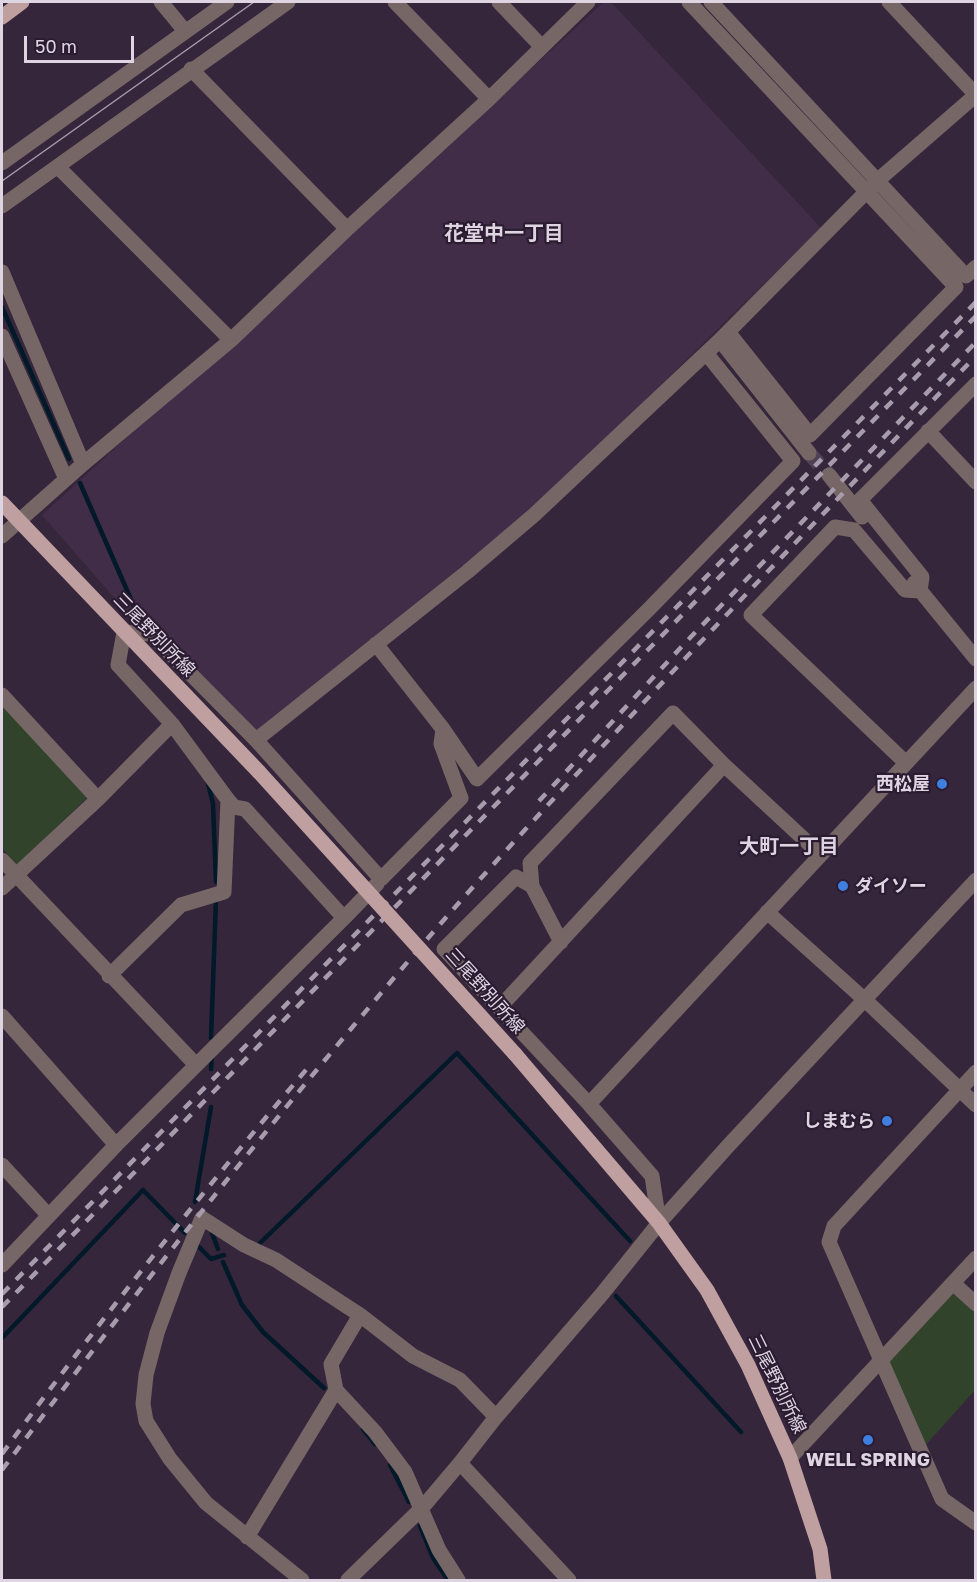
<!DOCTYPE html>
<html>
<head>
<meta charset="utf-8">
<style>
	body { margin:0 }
	#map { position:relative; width:977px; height:1582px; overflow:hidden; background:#36263c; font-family:"Golos Text",sans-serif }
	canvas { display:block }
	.frame { position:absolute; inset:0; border:3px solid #ded4e2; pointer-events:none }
	.scale { position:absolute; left:24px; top:36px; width:110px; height:27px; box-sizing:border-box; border:3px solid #ded4e2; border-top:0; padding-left:8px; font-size:18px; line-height:21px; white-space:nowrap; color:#ded4e2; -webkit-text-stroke:4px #2c1c31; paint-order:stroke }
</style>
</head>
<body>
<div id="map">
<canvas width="977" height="1582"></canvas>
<div class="frame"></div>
<div class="scale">50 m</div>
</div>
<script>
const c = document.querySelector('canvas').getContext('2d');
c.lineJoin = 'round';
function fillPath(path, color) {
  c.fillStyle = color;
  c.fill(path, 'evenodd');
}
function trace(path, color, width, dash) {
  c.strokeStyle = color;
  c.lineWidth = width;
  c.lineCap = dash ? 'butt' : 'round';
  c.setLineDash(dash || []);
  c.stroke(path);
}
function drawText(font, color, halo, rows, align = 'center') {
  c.font = font + ' "Golos Text","Noto Sans JP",sans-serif';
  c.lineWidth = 4.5;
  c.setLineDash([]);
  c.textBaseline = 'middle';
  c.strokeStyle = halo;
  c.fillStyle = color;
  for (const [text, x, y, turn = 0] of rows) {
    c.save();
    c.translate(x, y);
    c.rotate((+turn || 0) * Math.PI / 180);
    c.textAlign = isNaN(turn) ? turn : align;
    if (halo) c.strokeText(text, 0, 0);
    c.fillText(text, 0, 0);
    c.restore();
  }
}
fillPath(new Path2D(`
	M 604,2 L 611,2 L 821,228 L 535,508 L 256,734 L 145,619 L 132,618 L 42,515 Z`), '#412d48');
fillPath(new Path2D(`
	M 2,702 L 89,796 L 17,865 L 2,848 Z
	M 953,1291 L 975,1312 L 975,1390 L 924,1447 L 888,1362 Z`), '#31432b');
trace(new Path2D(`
	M 2,307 L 69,459
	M 80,483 L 140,620
	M 208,783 L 213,804 L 216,882
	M 211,1038 L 216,899
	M 211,1069 L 212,1056
	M 195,1202 L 211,1107
	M 212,1233 L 218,1249
	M 260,1243 L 457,1053 L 630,1241
	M 197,1245 L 211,1259 L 224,1255
	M 223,1262 L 242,1305 L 263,1332 L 324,1388
	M 616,1296 L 741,1432
	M 2,1338 L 143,1190 L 185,1233
	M 363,1429 L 375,1444
	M 390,1465 L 409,1502
	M 420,1526 L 433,1558 L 448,1580`), '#011928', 4.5);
trace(new Path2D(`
	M 809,453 L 829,475`), '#4f4055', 15, [15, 8]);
trace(new Path2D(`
	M 161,2 L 185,31
	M 395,2 L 489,99
	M 499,2 L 542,47
	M 689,2 L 956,287 L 810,435 L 728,332
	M 711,2 L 966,276 L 976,267
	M 889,2 L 976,95
	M 191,69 L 347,229
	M 2,163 L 227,2
	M 58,167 L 231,340
	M 2,206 L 288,2
	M 2,272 L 83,464
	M 2,336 L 66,479
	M 720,340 L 809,453
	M 928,431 L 976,482
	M 829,475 L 862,517
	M 2,536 L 83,464 L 231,340 L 347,229 L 489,99 L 588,2
	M 914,583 L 976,659
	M 376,644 L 443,729 L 477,779 L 649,609 L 793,461 L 706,353
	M 2,695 L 98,799
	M 256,740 L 381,879 L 461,798 L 441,744 L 443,729
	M 905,762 L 751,615 L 835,527 L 854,530 L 905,590 L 920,591 L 922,577 L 860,500 L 976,384
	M 2,860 L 196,1065
	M 532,886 L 530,863 L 673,713 L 724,765 L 820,854
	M 2,888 L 98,799 L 172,724
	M 767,912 L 865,1000 L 976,1105
	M 344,918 L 377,884
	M 561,942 L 532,886 L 516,877 L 444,949 L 589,1104 L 652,1176 L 659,1223
	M 109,976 L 181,905 L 224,892 L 228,800
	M 500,1007 L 724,765
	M 2,1016 L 116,1145
	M 976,1072 L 834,1226 L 829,1242 L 942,1499 L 976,1523
	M 589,1104 L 976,688
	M 2,1165 L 49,1216
	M 2,1265 L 116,1145 L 344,918 L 245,809 L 234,807 L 228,800 L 172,724 L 118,665 L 124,632 L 151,634 L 256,740 L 467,572 L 534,515 L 720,340 L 877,181 L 976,95
	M 953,1283 L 976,1304
	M 336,1390 L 375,1432 L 405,1472 L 439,1550 L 458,1580
	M 790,1458 L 976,1258
	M 460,1463 L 569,1580
	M 247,1537 L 336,1390 L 331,1364 L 360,1315
	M 302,1580 L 206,1503 L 170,1459 L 146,1421 L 143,1404 L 146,1375 L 157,1333 L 179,1273 L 202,1218 L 244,1245 L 276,1260 L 360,1315 L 413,1356 L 460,1380 L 496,1417
	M 348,1580 L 422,1508 L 460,1463 L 496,1417 L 602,1294 L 659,1223 L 728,1146 L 976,880`), '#766766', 15);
trace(new Path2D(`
	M 2,17 L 22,2
	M 2,503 L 259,772
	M 515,1054 L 659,1223 L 707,1290 L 748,1365 L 790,1458 L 820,1549 L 824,1580`), '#bf9f9f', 15);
trace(new Path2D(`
	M 2,181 L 254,2`), '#a79bac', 1.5);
trace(new Path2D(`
	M 539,801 L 685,643 L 976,342
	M 2,1294 L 976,302
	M 2,1307 L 976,316
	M 2,1454 C 100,1320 203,1191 311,1064
	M 2,1470 C 140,1286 284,1105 435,930 C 503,852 575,776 646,700 C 755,584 865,470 976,356`), '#a79bac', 4.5, [10, 10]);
trace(new Path2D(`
	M 259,772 L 515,1054`), '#bf9f9f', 15);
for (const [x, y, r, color] of [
	[942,784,6,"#3f7fe0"],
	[843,886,6,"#3f7fe0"],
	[887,1121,6,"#3f7fe0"],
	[868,1440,6,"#3f7fe0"]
]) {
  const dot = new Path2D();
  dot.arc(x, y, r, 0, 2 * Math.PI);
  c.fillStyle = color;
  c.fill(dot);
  trace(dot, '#2c1c31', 2);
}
drawText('18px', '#ded4e2', '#2c1c31', [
	["三尾野別所線",154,635,46],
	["三尾野別所線",485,991,48],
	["三尾野別所線",777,1384,64]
]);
drawText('bold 18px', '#ded4e2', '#2c1c31', [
	["西松屋",930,784],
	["ダイソー",855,886,"left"],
	["しまむら",875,1121],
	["WELL SPRING",868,1460,"center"]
], 'right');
drawText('bold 20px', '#ded4e2', '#2c1c31', [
	["花堂中一丁目",504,234],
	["大町一丁目",789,847]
]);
</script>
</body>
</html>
